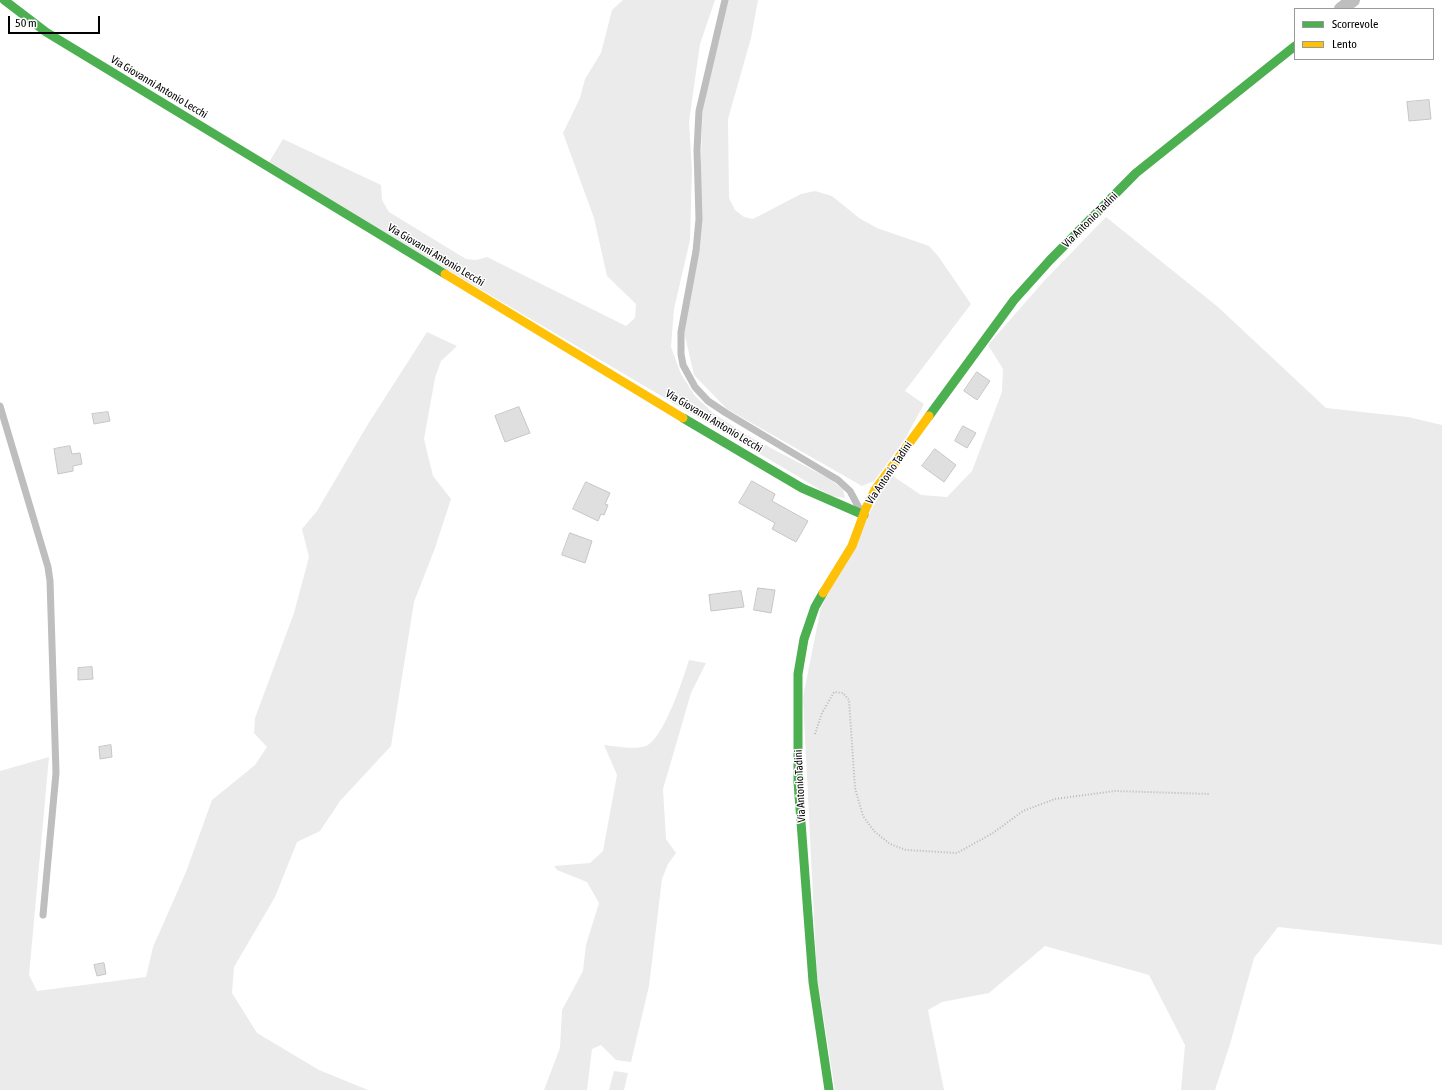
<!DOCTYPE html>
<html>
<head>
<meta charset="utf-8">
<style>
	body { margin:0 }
	#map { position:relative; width:1442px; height:1090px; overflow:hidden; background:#fff; font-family:"Asap Condensed",sans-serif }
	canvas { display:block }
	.legend { position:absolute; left:1294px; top:8px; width:140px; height:52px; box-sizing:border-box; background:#fff; border:1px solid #999; margin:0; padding:5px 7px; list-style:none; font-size:12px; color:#000 }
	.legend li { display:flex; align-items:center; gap:8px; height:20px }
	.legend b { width:20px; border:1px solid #999 }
	.scale { position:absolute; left:8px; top:16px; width:92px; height:18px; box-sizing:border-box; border:2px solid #000; border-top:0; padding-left:5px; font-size:12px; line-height:14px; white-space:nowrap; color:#000; -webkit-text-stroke:3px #fff; paint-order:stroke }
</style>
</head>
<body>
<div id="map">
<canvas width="1442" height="1090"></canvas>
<ul class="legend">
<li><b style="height:5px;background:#4caf50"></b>Scorrevole</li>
<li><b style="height:5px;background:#ffc107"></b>Lento</li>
</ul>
<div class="scale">50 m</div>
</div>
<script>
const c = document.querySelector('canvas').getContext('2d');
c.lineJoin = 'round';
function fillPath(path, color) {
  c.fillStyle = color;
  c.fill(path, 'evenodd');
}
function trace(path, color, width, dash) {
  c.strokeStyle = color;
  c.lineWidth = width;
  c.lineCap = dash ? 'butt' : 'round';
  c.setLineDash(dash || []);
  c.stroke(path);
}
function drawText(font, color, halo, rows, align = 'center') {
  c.font = font + ' "Asap Condensed",sans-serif';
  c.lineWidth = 3;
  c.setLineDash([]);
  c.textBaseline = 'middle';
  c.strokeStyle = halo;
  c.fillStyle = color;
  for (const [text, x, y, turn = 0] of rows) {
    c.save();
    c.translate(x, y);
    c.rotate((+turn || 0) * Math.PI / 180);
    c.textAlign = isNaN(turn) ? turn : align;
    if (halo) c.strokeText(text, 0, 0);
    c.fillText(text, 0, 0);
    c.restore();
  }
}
fillPath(new Path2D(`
	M 623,0 L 715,0 L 700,44 L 689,122 L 692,169 L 690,240 L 674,309 L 671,347 L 681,374 L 695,396 L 713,413 L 748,436 L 828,478 L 843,489 L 845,498 L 831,496 L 268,164 L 283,139 L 381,185 L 382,200 L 389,212 L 466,259 L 476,260 L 487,257 L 626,326 L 635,318 L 636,304 L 607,276 L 594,218 L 563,133 L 580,98 L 585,79 L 601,53 L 612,10 Z
	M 727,0 L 758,0 L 751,38 L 728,119 L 729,198 L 735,210 L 744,217 L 753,219 L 801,194 L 815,191 L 832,196 L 859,218 L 877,228 L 929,246 L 938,256 L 971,304 L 905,391 L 924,404 L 905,439 L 874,481 L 862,486 L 727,409 L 694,375 L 684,332 L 694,250 L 701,157 L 703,99 Z
	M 1106,217 L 1218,307 L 1326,408 L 1408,417 L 1442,425 L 1442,945 L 1278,927 L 1254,958 L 1230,1044 L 1215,1090 L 1181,1090 L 1185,1045 L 1149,975 L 1045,946 L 989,993 L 942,1002 L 928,1010 L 944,1090 L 835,1090 L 817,976 L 803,697 L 821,607 L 890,474 L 921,495 L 947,497 L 972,471 L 1002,392 L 1003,369 L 988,345 L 1044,281 Z
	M 427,332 L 457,346 L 441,361 L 435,378 L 424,439 L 433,476 L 451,499 L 435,548 L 414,602 L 391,746 L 340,801 L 320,831 L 297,842 L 275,897 L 234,967 L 232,993 L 257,1033 L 319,1070 L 368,1090 L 0,1090 L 0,771 L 49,757 L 29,975 L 37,991 L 146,977 L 153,947 L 186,872 L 212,800 L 255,765 L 267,747 L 254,733 L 255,718 L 294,613 L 309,557 L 302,529 L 317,511 L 368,424 Z
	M 689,660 L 706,663 L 691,693 L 663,789 L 666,839 L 676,853 L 668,864 L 662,879 L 649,986 L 631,1062 L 616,1060 L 601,1045 L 592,1049 L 587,1090 L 544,1090 L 560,1048 L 562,1010 L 583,971 L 586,945 L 599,903 L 587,882 L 557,870 L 554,866 L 590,863 L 603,851 L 617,775 L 604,745 C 614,746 636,750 646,746 C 664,738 683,679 689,660 Z
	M 614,1071 L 628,1073 L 624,1090 L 609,1090 Z`), '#ebebeb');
const building = new Path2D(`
	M 1429,100 L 1431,119 L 1409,121 L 1407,102 Z
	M 977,372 L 990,381 L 977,400 L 964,391 Z
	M 519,407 L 530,433 L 505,442 L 495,416 Z
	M 108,412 L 110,421 L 94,424 L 92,414 Z
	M 963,426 L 976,433 L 967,448 L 955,441 Z
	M 70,446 L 72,454 L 80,453 L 82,464 L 73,466 L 73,471 L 58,474 L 54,449 Z
	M 935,449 L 956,465 L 944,482 L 922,466 Z
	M 752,481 L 775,494 L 772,501 L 808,521 L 796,542 L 772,529 L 775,523 L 739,503 Z
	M 586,482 L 610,493 L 605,504 L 608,505 L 604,515 L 601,514 L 598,521 L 573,509 Z
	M 570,533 L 592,541 L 585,563 L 562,555 Z
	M 758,588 L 775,590 L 771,613 L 754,610 Z
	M 741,591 L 744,607 L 711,611 L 709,595 Z
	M 92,667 L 93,679 L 78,680 L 78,668 Z
	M 111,745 L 112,757 L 100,759 L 99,747 Z
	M 104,963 L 106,974 L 97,976 L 94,965 Z`);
fillPath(building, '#dfdfdf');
trace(building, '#c6c6c6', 1);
trace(new Path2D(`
	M 815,734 L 822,713 L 834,692 L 843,693 L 849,700 L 855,788 L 863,816 L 874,831 L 890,844 L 906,850 L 957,853 L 993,833 L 1023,811 L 1055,799 L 1115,791 L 1210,794`), '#b9b9b9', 2, [1, 2]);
trace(new Path2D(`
	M 725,0 L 699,111 L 697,150 L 699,219 L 696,251 L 681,332 L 681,354 L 683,365 L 695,387 L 708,401 L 726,413 L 838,480 L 850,491 L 859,508
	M 0,406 L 48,567 L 50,581 L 56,773 L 43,915`), '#bebebe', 7);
trace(new Path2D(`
	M 1341,9 L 1353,0`), '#bebebe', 14);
trace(new Path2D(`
	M 4,0 L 46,32 L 445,274
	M 929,416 L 1014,300 L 1050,260 L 1136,173 L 1295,46
	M 683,418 L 802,488 L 864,515
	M 823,593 L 815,607 L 804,639 L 798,674 L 798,782 L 813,982 L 829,1090`), '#4caf50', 9);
trace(new Path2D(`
	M 445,274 L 683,418
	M 823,593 L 852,546 L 866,508 L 875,490 L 929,416`), '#ffc107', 9);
drawText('11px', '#000', '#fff', [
	["Via Giovanni Antonio Lecchi",159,87,31],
	["Via Antonio Tadini",1090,220,-45],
	["Via Giovanni Antonio Lecchi",436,255,31],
	["Via Giovanni Antonio Lecchi",714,421,31],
	["Via Antonio Tadini",889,473,-56],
	["Via Antonio Tadini",800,786,-93]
]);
</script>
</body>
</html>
